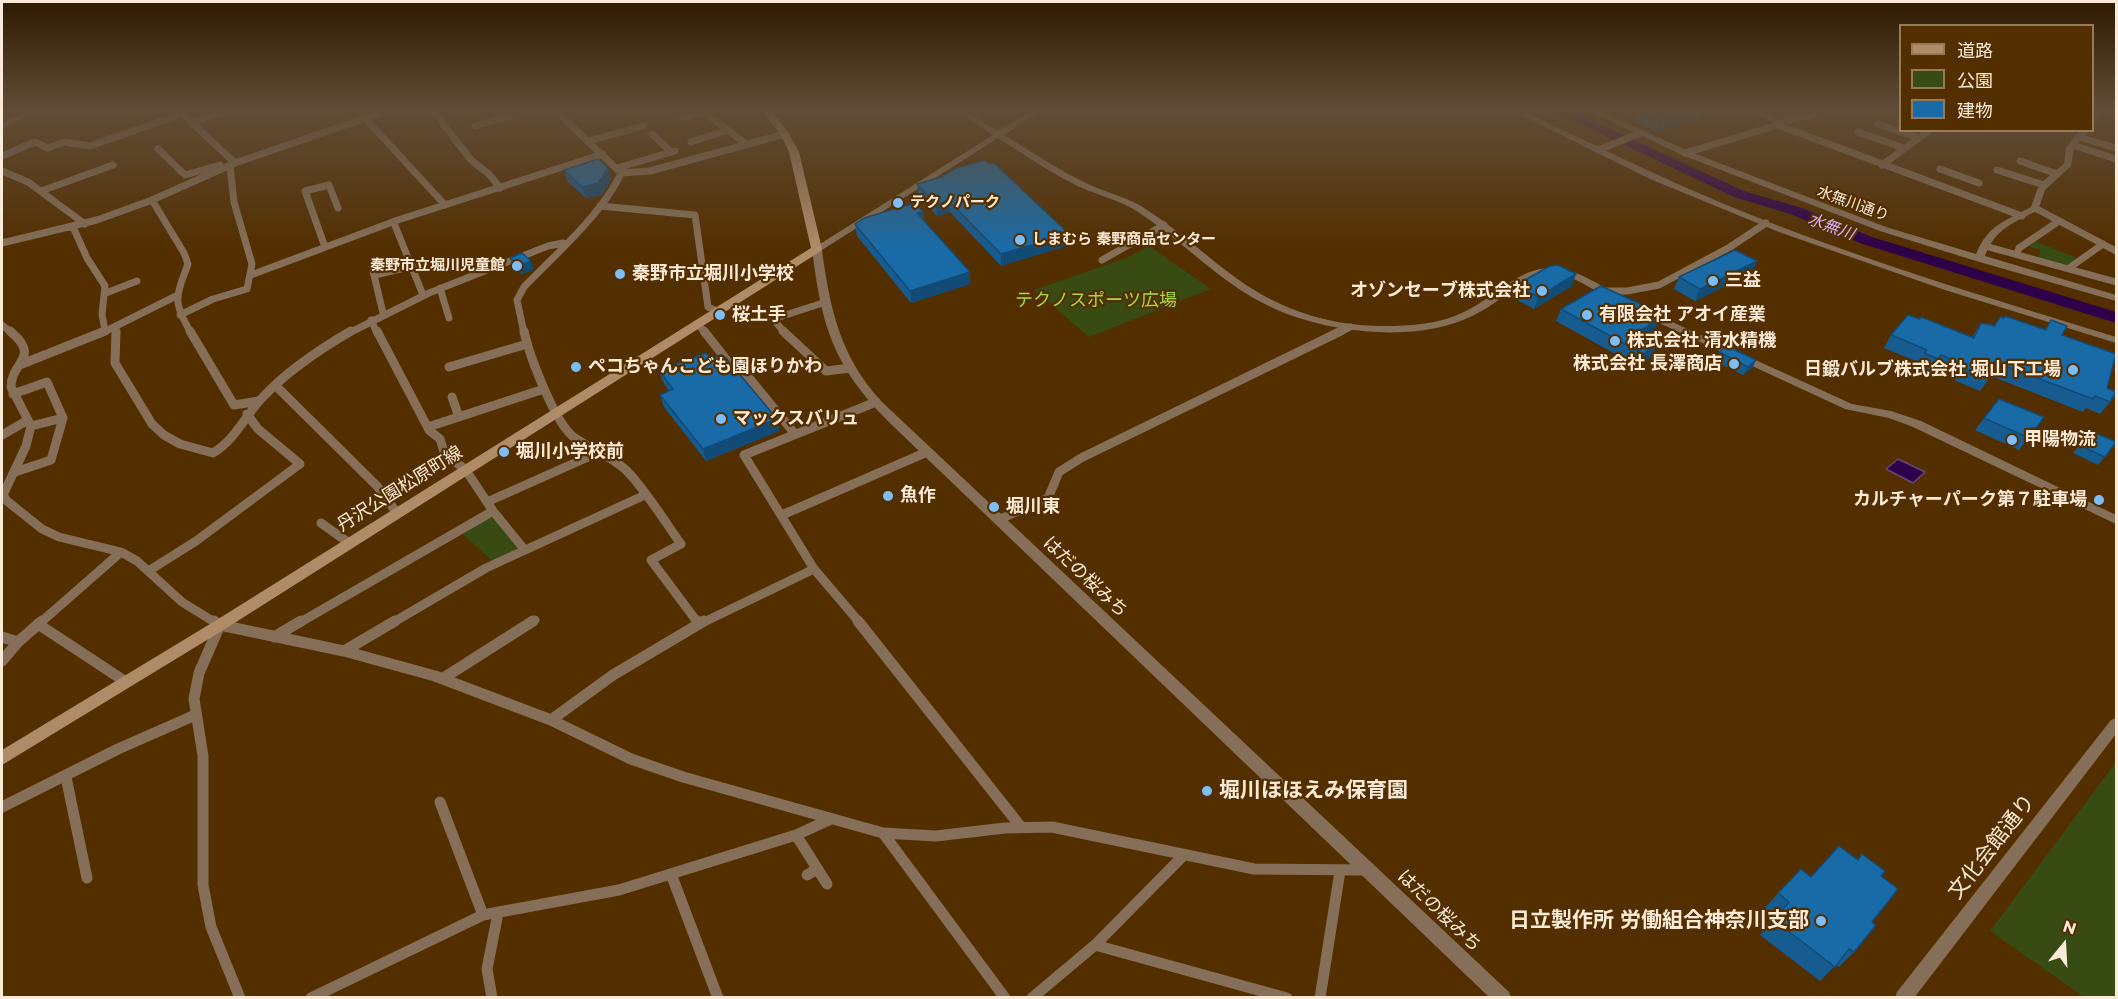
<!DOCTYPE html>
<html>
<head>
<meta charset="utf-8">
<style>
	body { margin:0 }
	#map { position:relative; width:2118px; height:999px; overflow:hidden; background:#532f00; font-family:Montserrat,"Noto Sans JP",sans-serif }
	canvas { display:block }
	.frame { position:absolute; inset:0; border:3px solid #fcead9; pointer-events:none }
	.legend { position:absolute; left:1899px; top:24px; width:195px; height:108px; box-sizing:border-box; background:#532f00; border:2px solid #977a57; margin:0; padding:8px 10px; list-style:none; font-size:18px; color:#fcead9 }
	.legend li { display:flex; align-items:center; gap:12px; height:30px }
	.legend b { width:30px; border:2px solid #977a57 }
	.north { position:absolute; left:2034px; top:915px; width:60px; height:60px; -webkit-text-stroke:4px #532f00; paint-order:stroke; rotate:18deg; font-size:16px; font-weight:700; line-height:24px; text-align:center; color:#fcead9 }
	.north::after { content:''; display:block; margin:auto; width:21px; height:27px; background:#fcead9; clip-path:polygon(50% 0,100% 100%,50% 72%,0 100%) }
</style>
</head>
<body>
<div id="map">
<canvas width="2118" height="999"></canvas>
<div class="frame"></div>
<ul class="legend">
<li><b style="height:8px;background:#af8c67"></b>道路</li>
<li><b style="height:16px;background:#374b13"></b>公園</li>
<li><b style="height:16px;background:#196ba8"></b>建物</li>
</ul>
<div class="north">N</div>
</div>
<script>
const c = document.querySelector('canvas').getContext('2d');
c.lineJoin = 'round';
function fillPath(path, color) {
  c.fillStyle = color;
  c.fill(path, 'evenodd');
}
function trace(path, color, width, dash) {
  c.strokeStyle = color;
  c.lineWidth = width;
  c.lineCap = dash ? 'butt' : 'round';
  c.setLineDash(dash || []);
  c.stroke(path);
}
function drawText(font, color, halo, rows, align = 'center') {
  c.font = font + ' Montserrat,"Noto Sans JP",sans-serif';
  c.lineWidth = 4.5;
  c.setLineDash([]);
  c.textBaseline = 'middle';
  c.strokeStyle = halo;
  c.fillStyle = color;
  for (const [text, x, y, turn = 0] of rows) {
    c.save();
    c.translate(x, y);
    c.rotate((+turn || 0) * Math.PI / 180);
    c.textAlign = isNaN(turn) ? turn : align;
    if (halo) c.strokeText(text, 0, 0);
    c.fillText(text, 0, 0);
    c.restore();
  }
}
fillPath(new Path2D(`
	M 2034,241 L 2078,258 L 2067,265 L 2039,258 L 2040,250 L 2028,246 Z
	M 1149,246 L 1211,289 L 1089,337 L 1034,290 L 1126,258 Z
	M 489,517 L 494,518 L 517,547 L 515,551 L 493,561 L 461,533 Z
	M 2116,762 L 2116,997 L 2084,997 L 1990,931 Z`), '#374b13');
const water = new Path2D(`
	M 1898,459 L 1925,472 L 1913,483 L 1886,469 Z`);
fillPath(water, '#2e004a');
trace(water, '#6c4675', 1.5);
fillPath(new Path2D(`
	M 1549,109 L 1567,109 L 1744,191 L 1802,208 L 1872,237 L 2116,312 L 2116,323 L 1860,243 L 1790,214 L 1734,197 Z`), '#2e004a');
trace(new Path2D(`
	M 431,109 L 441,118 L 443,124 L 471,160 L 489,174 L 500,188
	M 706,109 L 712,118 L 746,144
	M 1755,109 L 1779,122
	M 1778,109 L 1797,118
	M 2108,109 L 2116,111
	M 179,111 L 235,163
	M 767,112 L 782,109
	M 365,118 L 445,205
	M 683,118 L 706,111
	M 191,122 L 235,109
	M 1878,124 L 1919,138
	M 1778,125 L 2022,216
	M 475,126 L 534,109
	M 1858,132 L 1904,148
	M 652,134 L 671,152
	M 2079,137 L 2116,148
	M 589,141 L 643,126
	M 691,142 L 728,130
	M 2073,145 L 2116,159
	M 158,149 L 185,175 L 220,165
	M 1598,150 L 1641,133
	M 1685,153 L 1778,125 L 1779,122 L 1820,114 L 1829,109
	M 2,156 L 35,142 L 48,148 L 64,142 L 90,146 L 181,114
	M 2020,161 L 2057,174
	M 1882,165 L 1930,130
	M 617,168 L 675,151
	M 1940,169 L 1979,183
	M 1997,170 L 2044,185
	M 2,171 L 28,182 L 85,224
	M 621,173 L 650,171 L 785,134
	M 41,191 L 113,165
	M 152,200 L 184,253 L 188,264 C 176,297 172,301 191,333
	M 600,206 L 695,215 L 708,307 L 717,311
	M 2035,208 L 2116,251
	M 394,223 L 423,295
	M 73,227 L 87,258 L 105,286 L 102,314 L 105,331
	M 2,243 L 97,220 L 152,200 L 235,163 L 392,109
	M 1985,246 L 2116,282
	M 325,247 L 305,191 L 329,185 L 338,208
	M 2017,254 L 2019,248 L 2059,221
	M 1102,260 L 1164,225
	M 2069,268 L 2103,244
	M 373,271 L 383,313
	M 251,275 L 398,220 L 603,154
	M 375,275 L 413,266
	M 440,288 L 449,318
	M 1601,291 L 1627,291 L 1659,285 L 1730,247 L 1766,223
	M 106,293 L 137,281
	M 180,315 L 213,299 L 247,289 L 252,264 L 234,202 L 230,166
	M 371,320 L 377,333
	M 698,324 L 705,333
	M 2,325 L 12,333
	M 115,327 L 117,333
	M 102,333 L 176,296
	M 349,333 L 429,293 L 548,246 L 563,243
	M 524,333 L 517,300 L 524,287 C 554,256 604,212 621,173 L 554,109
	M 785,333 L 773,319 L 826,302
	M 1338,333 L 1350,327`), '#856f58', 7);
trace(new Path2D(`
	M 10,331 C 42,358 11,361 11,387 L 31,426 L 26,446 L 3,495 L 7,501 L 42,529 L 59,537 L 121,552 L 137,561 L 182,602 L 216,623
	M 116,331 L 115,363 L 152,424 L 164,435 L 180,444 L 213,453 C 235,440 245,416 262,398 C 287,371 320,349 351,331
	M 190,331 L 234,405 L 259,401
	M 377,331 L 429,430 L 440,439 L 445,455 L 465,469 L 493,511 L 524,549
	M 524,331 C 529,355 556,426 575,438 C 592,450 611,456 626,470 C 645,489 665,522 681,544 L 651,560 L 698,623
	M 704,331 L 729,363 L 741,368 L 795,434
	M 783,331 L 826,371 L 850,368
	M 22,364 L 105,331
	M 449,367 L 527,344
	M 275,385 L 377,486 L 397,513
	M 13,394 L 47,382 L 63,418 L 51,460 L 15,472
	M 452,397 L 459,417
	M 31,426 L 63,418
	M 428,427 L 544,389
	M 2,435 L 28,420
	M 487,502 L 597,453
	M 782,515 L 927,452
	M 998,520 L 1048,498 L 1059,472 L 1081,458 L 1341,331
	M 321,523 L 349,543
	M 150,570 L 196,541 L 300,464 L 258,429 L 247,414
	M 40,623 L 121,552
	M 299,623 L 493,511
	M 392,623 L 486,568 L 645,495
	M 530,623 L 535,620
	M 702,623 L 814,569
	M 860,623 L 814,569 L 744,455 L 876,402`), '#856f58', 9);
trace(new Path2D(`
	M 214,621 L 220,625 L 344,651 L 435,676 L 551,720 L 631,759 L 683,777 L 883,833 L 936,836 L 1005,828 L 1052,827 L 1254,869 L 1368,870
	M 697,621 L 699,624
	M 858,621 L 1021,827
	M 38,624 L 126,682
	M 220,625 L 199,673 L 194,699 L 203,756 L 203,885 L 211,927 L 240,998
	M 2,637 L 18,642
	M 274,637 L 301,621
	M 344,651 L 395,621
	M 2,661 L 18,642 L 42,621
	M 442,679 L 533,621
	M 551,720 L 613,675 L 704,621
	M 66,777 L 87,878
	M 440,802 L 483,915
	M 2,807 L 118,749 L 193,716
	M 883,833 L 1005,998
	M 796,835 L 827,884
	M 671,874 L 718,998
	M 807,875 L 817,869
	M 1095,945 L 1287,998
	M 311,998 L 483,915 L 619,890 L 796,835 L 829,820
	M 492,998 L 487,969 L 498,913
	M 1032,998 L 1095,945 L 1183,856
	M 1320,998 L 1340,871`), '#856f58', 11);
fillPath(new Path2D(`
	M 31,109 L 41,109 L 2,129 L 2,124 Z
	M 953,109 L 962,109 L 998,131 L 1034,109 L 1043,109 L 1004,135 C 1031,151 1058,170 1086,183 C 1104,192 1124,196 1141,206 C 1172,225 1199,250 1228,272 C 1274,308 1327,326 1384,326 C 1411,326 1440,324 1464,312 C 1508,291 1529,251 1583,276 C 1593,281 1606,287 1614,295 L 1612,297 L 1606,297 C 1589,287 1568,272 1548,273 C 1527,274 1503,299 1485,309 C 1443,335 1387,336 1340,328 C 1304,322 1270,310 1239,289 C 1204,266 1174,235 1138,212 C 1120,200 1100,196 1080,187 C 1052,174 1025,155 998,138 L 822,250 C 830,309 840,356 881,401 L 1509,992 L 1511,998 L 1490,998 L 893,426 C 834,368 822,329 812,249 L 993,135 Z
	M 1509,109 L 1519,109 C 1589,142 1658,177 1729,206 C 1855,258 1986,297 2116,337 L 2116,343 L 1945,290 L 1779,232 L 1650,179 Z
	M 1586,109 L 1596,109 L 1688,151 L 1886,227 L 1976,254 C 1988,225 2005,221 2031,207 L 2037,190 L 2043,181 L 2064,164 L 2066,148 L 2080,130 L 2089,130 L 2074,148 L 2071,166 L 2045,190 L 2038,210 C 2013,224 1996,227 1985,256 L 2116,295 L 2116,301 L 1976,261 L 1880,231 L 1682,155 Z
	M 2098,109 L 2106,109 L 2092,125 L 2092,117 Z
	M 1646,310 L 1852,404 L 1891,411 L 1921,421 L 2116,515 L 2116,524 L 1913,427 L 1889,418 L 1845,409 L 1642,315 L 1642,311 Z
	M 2116,718 L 2116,734 L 1914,998 L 1895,998 L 1897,992 L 2111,720 Z`), '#856f58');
fillPath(new Path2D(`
	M 760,109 L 769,109 L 788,132 L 799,152 L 822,249 L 821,251 L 225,629 L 2,765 L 2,750 L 215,621 L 811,248 L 789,152 L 781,135 Z`), '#af8c67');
fillPath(new Path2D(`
	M 1702,109 L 1697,120 L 1656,132 L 1636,121 L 1640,110 Z
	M 608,168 L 611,179 L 602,195 L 586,198 L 567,181 L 564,170 Z
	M 917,184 L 1069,234 L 1069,245 L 1001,266 L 950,212 L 937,216 L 918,195 Z
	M 923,212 L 924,220 L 970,284 L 911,303 L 857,236 L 855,224 Z
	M 510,258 L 534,269 L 522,274 L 513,266 Z
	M 1757,261 L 1751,273 L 1695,301 L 1674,289 L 1679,277 Z
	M 1516,285 L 1572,286 L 1534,309 L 1512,297 Z
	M 1561,309 L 1662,314 L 1654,331 L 1645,337 L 1652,356 L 1637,366 L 1556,321 Z
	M 2000,317 L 2045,329 L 2051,320 L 2107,388 L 2110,402 L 2100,414 L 2086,408 L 2083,412 L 1991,376 L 1980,391 L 1954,380 L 1957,377 L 1933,367 L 1931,371 L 1916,366 L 1918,362 L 1884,348 L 1891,335 L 1972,337 L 1981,323 L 1994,325 Z
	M 1719,352 L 1756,360 L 1752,368 L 1743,375 L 1715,361 Z
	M 659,370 L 777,419 L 779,431 L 706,461 L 664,407 L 660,395 L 669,391 L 663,382 Z
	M 2044,417 L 2019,450 L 1975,430 L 1984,418 Z
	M 2091,431 L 2116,443 L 2098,465 L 2073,453 Z
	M 1862,854 L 1881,876 L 1872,922 L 1854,952 L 1839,967 L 1836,965 L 1820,981 L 1760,935 L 1775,917 L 1765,908 L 1778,893 L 1811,877 L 1857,859 Z`), '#165c90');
fillPath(new Path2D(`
	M 1702,109 L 1697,120 L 1656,132 L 1660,121 Z
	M 608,168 L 611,179 L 602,195 L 586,198 L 582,187 Z
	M 949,201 L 950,212 L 937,216 L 936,204 Z
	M 923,212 L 924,223 L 917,213 Z
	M 1069,234 L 1069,245 L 1001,266 L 1001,254 Z
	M 531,261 L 534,269 L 522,274 L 519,266 Z
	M 1757,261 L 1751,273 L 1695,301 L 1700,289 Z
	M 970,272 L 970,284 L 911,303 L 910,291 Z
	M 1576,274 L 1572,286 L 1534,309 L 1538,297 Z
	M 1662,314 L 1654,331 L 1632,346 L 1637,333 Z
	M 1657,344 L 1652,356 L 1637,366 L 1643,354 Z
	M 1756,360 L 1752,368 L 1743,375 L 1748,367 Z
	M 777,419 L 779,431 L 706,461 L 703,449 Z`), '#124b76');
const building = new Path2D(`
	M 1646,109 L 1702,109 L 1660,121 L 1640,110 Z
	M 598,159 L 608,168 L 598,183 L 582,187 L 564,170 Z
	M 985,160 L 989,164 L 994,163 L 1069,234 L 1001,254 L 949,201 L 936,204 L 917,184 L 941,177 L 957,168 Z
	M 915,203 L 923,212 L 917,213 L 970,272 L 910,291 L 855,224 L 864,218 Z
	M 1735,250 L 1757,261 L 1700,289 L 1679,277 Z
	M 522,253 L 531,261 L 519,266 L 510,258 Z
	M 1558,265 L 1576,274 L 1538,297 L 1516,285 L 1550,266 Z
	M 1601,286 L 1662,314 L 1656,317 L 1659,319 L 1637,333 L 1657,344 L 1643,354 L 1561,309 Z
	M 1908,315 L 1920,319 L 1921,317 L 1974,338 L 1981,323 L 1995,326 L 2000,317 L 2004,318 L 2005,316 L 2046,330 L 2051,320 L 2067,326 L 2062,335 L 2116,354 L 2107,388 L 2116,392 L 2110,402 L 2095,396 L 2093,399 L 2000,364 L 1988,378 L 1963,368 L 1965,365 L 1941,355 L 1938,359 L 1924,353 L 1927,350 L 1891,335 Z
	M 1727,346 L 1756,360 L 1748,367 L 1719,352 Z
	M 706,353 L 711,358 L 721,355 L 726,358 L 777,419 L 703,449 L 660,395 L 673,389 L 659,370 Z
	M 1999,399 L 2044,417 L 2029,438 L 1984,418 Z
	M 2091,431 L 2116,442 L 2105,457 L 2079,445 Z
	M 1839,846 L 1858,860 L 1862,854 L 1885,871 L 1881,876 L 1898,889 L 1872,922 L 1876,925 L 1854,952 L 1849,949 L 1835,967 L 1774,920 L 1789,902 L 1778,893 L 1801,869 L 1811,877 Z`);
fillPath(building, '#196ba8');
trace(building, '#124b76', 1.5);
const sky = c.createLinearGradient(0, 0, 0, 249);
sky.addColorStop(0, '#2e1a00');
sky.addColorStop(0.44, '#604d37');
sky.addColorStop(1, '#604d3700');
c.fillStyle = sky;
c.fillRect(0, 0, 2118, 249);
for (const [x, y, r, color] of [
	[898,203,6,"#7dbef9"],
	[1020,240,6,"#7dbef9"],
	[517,266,6,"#7dbef9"],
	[620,274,6,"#7dbef9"],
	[1713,281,6,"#7dbef9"],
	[1542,291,6,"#7dbef9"],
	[720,315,6,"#7dbef9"],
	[1587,315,6,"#7dbef9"],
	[1615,341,6,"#7dbef9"],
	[1734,364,6,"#7dbef9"],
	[576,367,6,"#7dbef9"],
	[2073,370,6,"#7dbef9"],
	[721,419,6,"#7dbef9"],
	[2012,440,6,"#7dbef9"],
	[504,452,6,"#7dbef9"],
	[888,496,6,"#7dbef9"],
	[2099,500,6,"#7dbef9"],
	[994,507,6,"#7dbef9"],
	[1207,791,6,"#7dbef9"],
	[1821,921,6,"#7dbef9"]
]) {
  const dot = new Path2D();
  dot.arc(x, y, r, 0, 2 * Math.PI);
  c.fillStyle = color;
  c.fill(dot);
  trace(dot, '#532f00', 2);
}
drawText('bold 15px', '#fcead9', '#532f00', [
	["テクノパーク",910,203],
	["しまむら 秦野商品センター",1032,240],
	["秦野市立堀川児童館",505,266,"right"]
], 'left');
drawText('15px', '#fcead9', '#532f00', [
	["水無川通り",1853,204,20]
]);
drawText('italic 16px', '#d7b1fc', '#532f00', [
	["水無川",1831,227,20]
]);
drawText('bold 18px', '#fcead9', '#532f00', [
	["秦野市立堀川小学校",632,274],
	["三益",1725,281],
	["オゾンセーブ株式会社",1530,291,"right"],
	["桜土手",732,315],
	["有限会社 アオイ産業",1599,315],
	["株式会社 清水精機",1627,341],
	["株式会社 長澤商店",1722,364,"right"],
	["ペコちゃんこども園ほりかわ",588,367],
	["日鍛バルブ株式会社 堀山下工場",2061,370,"right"],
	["マックスバリュ",733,419],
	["甲陽物流",2024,440],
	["堀川小学校前",516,452],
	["魚作",900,496],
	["カルチャーパーク第７駐車場",2087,500,"right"],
	["堀川東",1006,507]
], 'left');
drawText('18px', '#a4d943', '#532f00', [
	["テクノスポーツ広場",1096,301]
]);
drawText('18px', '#fcead9', '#532f00', [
	["丹沢公園松原町線",400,489,-32],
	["はだの桜みち",1085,577,43],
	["はだの桜みち",1439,911,44]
]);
drawText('bold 21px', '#fcead9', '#532f00', [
	["堀川ほほえみ保育園",1219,791],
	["日立製作所 労働組合神奈川支部",1809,921,"right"]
], 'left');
drawText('21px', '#fcead9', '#532f00', [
	["文化会館通り",1992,847,-52]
]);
</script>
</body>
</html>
